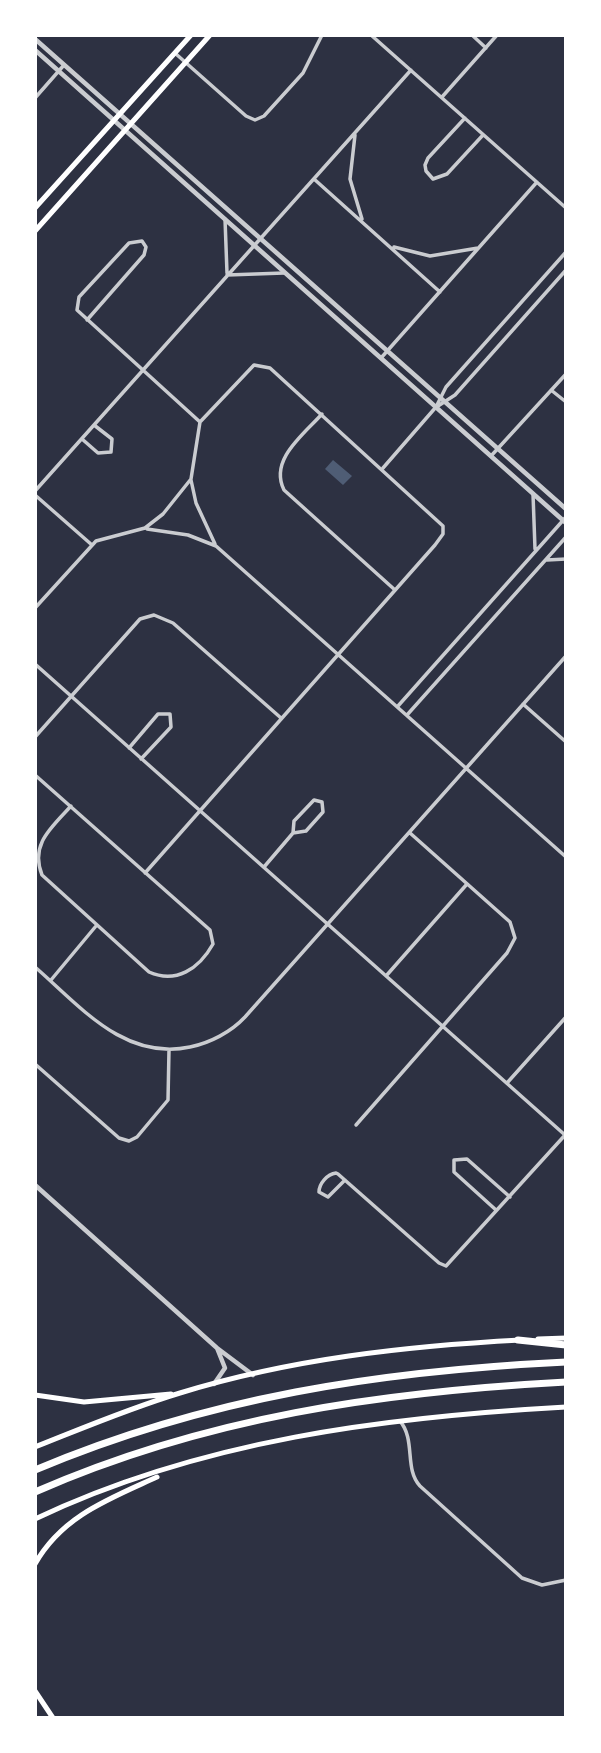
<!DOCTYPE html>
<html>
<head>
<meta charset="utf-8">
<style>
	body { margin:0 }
	#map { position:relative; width:601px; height:1753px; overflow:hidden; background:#2d3142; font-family:"Work Sans",sans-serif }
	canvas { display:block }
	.frame { position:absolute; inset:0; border:37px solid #fff; pointer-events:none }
</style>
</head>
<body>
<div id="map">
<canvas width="601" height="1753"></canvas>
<div class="frame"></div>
</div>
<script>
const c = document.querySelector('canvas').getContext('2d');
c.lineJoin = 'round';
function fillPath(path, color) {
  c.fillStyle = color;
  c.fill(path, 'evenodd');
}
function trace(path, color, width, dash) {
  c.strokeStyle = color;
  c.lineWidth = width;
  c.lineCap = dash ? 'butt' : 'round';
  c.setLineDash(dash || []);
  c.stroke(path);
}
fillPath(new Path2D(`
	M 333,460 L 352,476 L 343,485 L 325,469 Z`), '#4f5d75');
trace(new Path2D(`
	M 371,35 L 566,208
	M 472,35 L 486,48
	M 176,54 L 246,116 L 255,120 L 264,116 L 303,73 L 322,35
	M 442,97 L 497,35
	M 35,98 L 64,65
	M 465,118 L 428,158 L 425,165 L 426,171 L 433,179 L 447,174 L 483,135
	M 355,135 L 350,179 L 362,219
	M 314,179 L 440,292
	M 225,219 L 227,273
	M 394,247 L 430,256 L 478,248
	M 227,275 L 284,273
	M 87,320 L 144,255 L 146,247 L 142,241 L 129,243 L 79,297 L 77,310 L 200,422
	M 381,358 L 537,182
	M 551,390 L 566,402
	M 438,406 L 455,395 L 566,270
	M 322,414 C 303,435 269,460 284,490 L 395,590
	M 82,439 L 98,453 L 111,452 L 112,439 L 94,425
	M 491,456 L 566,374
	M 383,468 L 436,407 L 446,387 L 566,252
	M 191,480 L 196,503 L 215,544
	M 35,491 L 411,70
	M 533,494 L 535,549
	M 35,495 L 92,545
	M 147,529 L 188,535 L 216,546 L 566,857
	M 547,560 L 566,559
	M 35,608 L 96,541 L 145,528 L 163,514 L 191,479 L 200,422 L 254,365 L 270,368 L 443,526 L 443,534 L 435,545 L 145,873
	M 35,664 L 565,1135
	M 523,704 L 566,742
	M 398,706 L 566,517
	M 407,715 L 566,537
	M 35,737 L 140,619 L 154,615 L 173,623 L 281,718
	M 129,748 L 158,714 L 170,714 L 171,727 L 141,759
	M 35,775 L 210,930 L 213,944 C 199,969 176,984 149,972 L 42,875 C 30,844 51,828 71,806
	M 264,867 L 293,833 L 294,821 L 314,800 L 322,802 L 323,812 L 306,831 L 293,833
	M 35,967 C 80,1006 124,1061 190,1047 C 210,1043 231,1032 245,1017 L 566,656
	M 386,976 L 467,884
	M 51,980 L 96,926
	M 35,1064 L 119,1138 L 129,1141 L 137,1137 L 168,1100 L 169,1050
	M 507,1083 L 566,1017
	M 356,1125 L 507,953 L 515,938 L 510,922 L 410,833
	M 345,1180 L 328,1197 L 319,1192 C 319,1184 327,1174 336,1173 L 338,1174 L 439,1263 L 446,1266 L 566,1134
	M 496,1210 L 454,1172 L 454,1160 L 467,1159 L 510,1197
	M 400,1421 C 416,1440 404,1469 420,1486 L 522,1578 L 542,1585 L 566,1580`), '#caccd0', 3.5);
trace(new Path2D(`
	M 35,39 L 566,509
	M 35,50 L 566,523
	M 35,1185 L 217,1348 L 253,1375
	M 214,1384 L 225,1368 L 217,1348`), '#caccd0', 4.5);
trace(new Path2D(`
	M 35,208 L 191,35
	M 35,231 L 210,35
	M 538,1339 L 566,1338
	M 35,1395 L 84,1402 L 171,1394
	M 35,1447 C 83,1428 130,1408 180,1393 C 290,1359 406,1346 521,1340
	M 35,1519 C 201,1440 385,1417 566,1407
	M 35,1564 C 62,1516 109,1499 157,1477
	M 35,1691 L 53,1718`), '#fff', 5);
trace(new Path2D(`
	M 518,1340 L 566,1345
	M 35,1470 C 208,1397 380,1371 566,1362
	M 35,1492 C 206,1417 381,1392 566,1382`), '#fff', 7);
</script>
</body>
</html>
